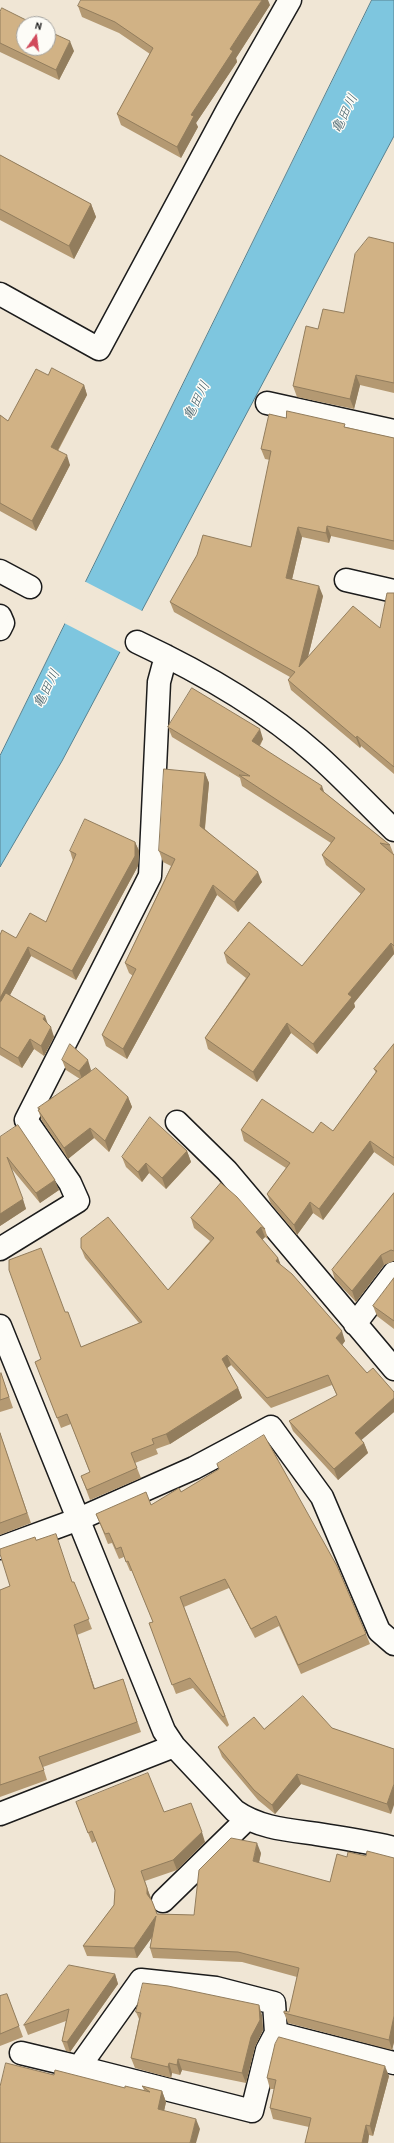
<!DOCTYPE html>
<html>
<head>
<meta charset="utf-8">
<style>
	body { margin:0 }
	#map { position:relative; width:394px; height:2143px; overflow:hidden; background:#f0e6d5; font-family:"Patrick Hand",sans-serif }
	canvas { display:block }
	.north { position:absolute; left:16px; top:16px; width:40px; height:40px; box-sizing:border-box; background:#fdfcf7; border:1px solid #a3a29f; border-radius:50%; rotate:14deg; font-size:11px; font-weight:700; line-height:16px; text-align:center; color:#1c1c1c }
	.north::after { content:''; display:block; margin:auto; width:14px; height:18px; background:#d1495b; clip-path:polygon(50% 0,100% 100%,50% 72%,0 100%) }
</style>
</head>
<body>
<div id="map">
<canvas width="394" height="2143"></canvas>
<div class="north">N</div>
</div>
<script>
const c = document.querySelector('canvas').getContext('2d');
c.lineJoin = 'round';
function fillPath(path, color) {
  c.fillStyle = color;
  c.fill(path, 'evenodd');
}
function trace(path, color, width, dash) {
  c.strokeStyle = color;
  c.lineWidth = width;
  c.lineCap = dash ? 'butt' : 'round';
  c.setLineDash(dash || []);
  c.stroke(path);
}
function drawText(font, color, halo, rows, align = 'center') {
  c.font = font + ' "Patrick Hand","Klee One",sans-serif';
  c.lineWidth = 3;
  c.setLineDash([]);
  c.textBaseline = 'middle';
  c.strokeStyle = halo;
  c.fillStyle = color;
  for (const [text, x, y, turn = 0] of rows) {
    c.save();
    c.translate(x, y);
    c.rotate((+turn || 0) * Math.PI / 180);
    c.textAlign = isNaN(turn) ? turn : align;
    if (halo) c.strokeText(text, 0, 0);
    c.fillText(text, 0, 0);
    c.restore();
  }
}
const water = new Path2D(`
	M 372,0 L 394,0 L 394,136 L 62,761 L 0,867 L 0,756 Z`);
fillPath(water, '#7ec6df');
trace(water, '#578291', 1);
fillPath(new Path2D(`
	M 84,581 L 144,612 L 122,653 L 64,623 Z`), '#f0e6d5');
const minor = new Path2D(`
	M 0,294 L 99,349 L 227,111 L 290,0
	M 267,403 L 394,431
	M 0,571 L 30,587
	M 346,580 L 394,591
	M 0,616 L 3,623 L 0,629
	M 137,642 C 201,672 263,707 316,754 C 343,778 368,805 394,830
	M 177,1122 L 227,1171 L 394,1369
	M 0,1249 L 78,1201 L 70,1183 L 26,1120 L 150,876 L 159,682 L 166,656
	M 355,1324 L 394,1273
	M 0,1326 L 164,1731 L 174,1746 L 235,1811 C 259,1828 288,1830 317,1834 C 343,1838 369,1842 394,1848
	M 0,1548 L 79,1519 L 194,1468 L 271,1427 L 322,1497 L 379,1631 L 394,1644
	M 0,1814 L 174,1746
	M 163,1901 L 246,1820
	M 276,2033 L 394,2063
	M 21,2053 L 79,2067 L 141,1980 L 216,1988 L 274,2003 L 276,2033 L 267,2050 L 252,2111 L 79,2067`);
trace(minor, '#1c1c1c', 25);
trace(minor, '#fdfcf7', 22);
fillPath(new Path2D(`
	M 270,5 L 236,58 L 237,62 L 196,123 L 198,127 L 181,158 L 121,125 L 117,114 L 150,54 L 119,33 L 82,17 L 78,6 Z
	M 0,12 L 74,51 L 59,80 L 0,52 Z
	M 0,155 L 91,204 L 96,217 L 74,259 L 0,220 Z
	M 394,243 L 394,393 L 360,385 L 354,409 L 297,397 L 293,386 L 318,329 L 344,313 Z
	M 48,375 L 84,385 L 87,395 L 58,451 L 70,465 L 36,531 L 0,511 L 0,415 L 8,421 Z
	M 286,418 L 346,427 L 394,438 L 394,550 L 331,536 L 329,543 L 302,537 L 292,579 L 323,596 L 308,657 L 380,628 L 394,593 L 394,774 L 361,746 L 360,748 L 291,690 L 288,680 L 290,677 L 174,612 L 170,602 L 251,547 L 270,460 L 265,459 L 261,449 Z
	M 168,727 L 263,739 L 260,746 L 325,793 L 390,845 L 394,855 L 394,954 L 354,1003 L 355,1007 L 317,1054 L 291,1033 L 257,1082 L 208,1049 L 205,1038 L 246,978 L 227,963 L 224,953 L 302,966 L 361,894 L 326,865 L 322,855 L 331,843 L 242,786 L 240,778 L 172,737 Z
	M 205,773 L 209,783 L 205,829 L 262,882 L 238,912 L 217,895 L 127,1059 L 106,1046 L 102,1035 L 133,976 L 129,973 L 125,963 L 171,866 L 163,862 L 159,851 Z
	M 135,842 L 139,851 L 138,866 L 76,980 L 31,956 L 10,995 L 48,1024 L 54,1037 L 44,1056 L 34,1049 L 22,1068 L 0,1055 L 0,935 L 16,938 L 46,922 L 73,861 L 70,851 Z
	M 394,1044 L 394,1166 L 374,1152 L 323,1220 L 313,1213 L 297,1235 L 271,1204 L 267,1194 L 286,1168 L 244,1141 L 241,1130 L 313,1133 L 333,1131 L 376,1073 L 374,1069 Z
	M 62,1060 L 91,1070 L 90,1072 L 128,1097 L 132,1107 L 109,1152 L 94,1138 L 68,1159 L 42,1121 L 38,1110 L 39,1110 L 38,1108 L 80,1079 L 66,1070 Z
	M 0,1137 L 59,1190 L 40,1203 L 11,1168 L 26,1209 L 0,1226 Z
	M 187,1151 L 191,1162 L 166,1189 L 149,1173 L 142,1182 L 126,1167 L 122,1157 Z
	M 221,1183 L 265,1229 L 268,1239 L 265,1237 L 262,1240 L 278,1258 L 280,1264 L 345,1341 L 342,1345 L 367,1373 L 394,1392 L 394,1412 L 361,1440 L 364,1443 L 368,1453 L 338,1480 L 293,1431 L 289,1421 L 337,1396 L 332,1385 L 271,1408 L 231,1365 L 227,1368 L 238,1388 L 242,1398 L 170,1444 L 156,1449 L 158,1454 L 135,1463 L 141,1478 L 90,1500 L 81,1476 L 90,1473 L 71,1424 L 61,1428 L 35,1362 L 41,1359 L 65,1312 L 81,1347 L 139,1323 L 85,1258 L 81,1248 L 168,1290 L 210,1241 L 194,1228 L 191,1218 Z
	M 394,1193 L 394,1261 L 384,1265 L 356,1302 L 335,1280 L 332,1270 Z
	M 394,1278 L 394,1329 L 377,1316 L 373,1306 Z
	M 1,1373 L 13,1408 L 0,1412 L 0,1374 Z
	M 0,1433 L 31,1523 L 0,1535 Z
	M 217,1464 L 366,1634 L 370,1644 L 301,1674 L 279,1626 L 255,1638 L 229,1588 L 184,1607 L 229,1725 L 227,1727 L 193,1688 L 176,1694 L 149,1623 L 153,1622 L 132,1571 L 130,1571 L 124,1557 L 119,1559 L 112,1543 L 108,1544 L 96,1514 L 151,1505 L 181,1492 L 219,1470 Z
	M 36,1540 L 72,1582 L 74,1582 L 92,1629 L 77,1635 L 95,1689 L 123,1679 L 141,1732 L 43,1767 L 47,1780 L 0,1797 L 0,1590 L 10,1586 Z
	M 332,1728 L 394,1749 L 391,1814 L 301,1784 L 275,1814 L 258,1800 L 222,1757 L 218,1747 L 264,1729 Z
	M 76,1802 L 164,1812 L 205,1842 L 177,1870 L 145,1881 L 151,1899 L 157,1914 L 194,1915 L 261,1853 L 259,1863 L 330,1882 L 347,1857 L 366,1856 L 394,1858 L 394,2042 L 392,2050 L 288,2023 L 284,2013 L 289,2012 L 297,1977 L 242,1962 L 153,1958 L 150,1948 L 152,1937 L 137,1958 L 87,1956 L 83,1946 L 114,1905 L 115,1890 L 96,1841 L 92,1843 Z
	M 115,1974 L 118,1984 L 70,2052 L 66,2051 L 62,2041 L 66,2021 L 28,2035 L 24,2025 Z
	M 7,1994 L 23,2037 L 0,2046 L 0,1996 Z
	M 136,2012 L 262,2015 L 263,2030 L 255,2047 L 246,2083 L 182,2070 L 180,2075 L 172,2073 L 171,2078 L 135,2068 L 131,2058 L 139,2019 Z
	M 54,2075 L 125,2088 L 144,2090 L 142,2086 L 162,2091 L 166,2102 L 164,2111 L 200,2129 Z
	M 389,2076 L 373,2136 L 369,2135 L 368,2143 L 305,2143 L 309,2127 L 273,2119 L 270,2108 L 274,2089 L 270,2089 L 267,2078 Z`), '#b49972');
fillPath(new Path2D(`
	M 262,0 L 268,0 L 270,5 L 236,58 L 237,62 L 196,123 L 198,127 L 181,158 L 177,147 L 191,115 L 230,49 Z
	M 70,41 L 74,51 L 59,80 L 56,70 Z
	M 91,204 L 96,217 L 74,259 L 69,246 Z
	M 356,375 L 360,385 L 354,409 L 350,399 Z
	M 84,385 L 87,395 L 54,457 L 51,447 Z
	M 67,455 L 70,465 L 36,531 L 32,521 Z
	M 327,526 L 331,536 L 329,543 L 326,533 Z
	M 298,527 L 302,537 L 290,588 L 286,578 Z
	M 319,586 L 323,596 L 303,677 L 299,667 Z
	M 260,729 L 263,739 L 256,751 L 252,741 Z
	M 357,736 L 361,746 L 360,748 L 356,738 Z
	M 205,773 L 209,783 L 204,836 L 200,826 Z
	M 322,786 L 326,797 L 320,789 Z
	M 135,842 L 139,851 L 138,866 L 76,980 L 72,971 Z
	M 258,872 L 262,882 L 238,912 L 234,902 Z
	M 213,885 L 217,895 L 127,1059 L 123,1049 Z
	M 391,943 L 394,952 L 394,954 L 354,1003 L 355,1007 L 317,1054 L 313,1044 L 348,994 Z
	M 28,947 L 31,956 L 3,1008 L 0,1001 L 0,998 Z
	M 45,1016 L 49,1027 L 43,1019 Z
	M 287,1023 L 291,1033 L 257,1082 L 253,1072 Z
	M 51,1027 L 54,1037 L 44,1056 L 41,1046 Z
	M 30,1039 L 34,1049 L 22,1068 L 18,1058 Z
	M 88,1060 L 91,1070 L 83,1081 L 79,1071 Z
	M 128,1097 L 132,1107 L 109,1152 L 105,1141 Z
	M 90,1128 L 94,1138 L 68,1159 L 64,1148 Z
	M 370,1141 L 374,1152 L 323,1220 L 319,1209 Z
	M 187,1151 L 191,1162 L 166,1189 L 162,1178 Z
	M 146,1163 L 149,1173 L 142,1182 L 138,1172 Z
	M 55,1180 L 59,1190 L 40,1203 L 36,1193 Z
	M 23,1199 L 26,1209 L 0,1226 L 0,1214 Z
	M 310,1202 L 313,1213 L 297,1235 L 294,1225 Z
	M 261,1227 L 265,1237 L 260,1242 L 256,1232 Z
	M 381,1255 L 384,1265 L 356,1302 L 352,1291 Z
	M 278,1258 L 282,1268 L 276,1261 Z
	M 342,1331 L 345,1341 L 340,1348 L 336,1338 Z
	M 227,1355 L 231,1365 L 226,1369 L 222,1359 Z
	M 238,1388 L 242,1398 L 170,1444 L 166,1434 Z
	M 394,1398 L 394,1412 L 358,1443 L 355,1433 Z
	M 364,1443 L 368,1453 L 338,1480 L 334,1469 Z
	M 74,1625 L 77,1635 L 98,1699 L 94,1689 Z
	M 297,1774 L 301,1784 L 275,1814 L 272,1805 Z
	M 394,1784 L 394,1805 L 391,1814 L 387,1804 Z
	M 202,1832 L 205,1842 L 177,1870 L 173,1860 Z
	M 257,1843 L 261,1853 L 257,1871 L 253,1861 Z
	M 147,1888 L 151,1898 L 151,1904 L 147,1894 Z
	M 156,1916 L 160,1926 L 137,1958 L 134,1948 Z
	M 115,1974 L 118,1984 L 70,2052 L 67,2042 Z
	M 259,2005 L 262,2015 L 263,2030 L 255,2047 L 246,2083 L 242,2073 Z
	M 394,2016 L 394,2042 L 392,2050 L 389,2040 Z
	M 178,2059 L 182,2070 L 180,2075 L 177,2065 Z
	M 169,2063 L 172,2073 L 171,2078 L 168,2067 Z
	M 385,2066 L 389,2076 L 373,2136 L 370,2126 Z
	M 162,2091 L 166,2102 L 162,2120 L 158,2109 Z
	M 196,2119 L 200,2129 L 196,2143 L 190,2143 Z
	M 366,2125 L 369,2135 L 368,2143 L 362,2143 Z`), '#927d5d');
const building = new Path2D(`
	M 81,0 L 262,0 L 230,49 L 233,51 L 191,115 L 194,116 L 177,147 L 117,114 L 153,48 L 115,22 L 78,6 Z
	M 2,8 L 34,24 L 24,24 L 24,48 L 48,48 L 48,31 L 70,41 L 56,70 L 0,43 L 0,12 Z
	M 0,155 L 91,204 L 69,246 L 0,209 Z
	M 369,237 L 394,243 L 394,383 L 356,375 L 350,399 L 293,386 L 306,326 L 318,329 L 323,309 L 344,313 L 355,254 Z
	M 52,368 L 84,385 L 51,447 L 67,455 L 32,521 L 0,503 L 0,415 L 8,421 L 36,369 L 48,375 Z
	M 287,411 L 345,424 L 344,427 L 394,438 L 394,541 L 327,526 L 326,533 L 298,527 L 286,578 L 319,586 L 299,667 L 353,606 L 380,628 L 387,593 L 394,593 L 394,767 L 357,736 L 356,738 L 288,680 L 295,672 L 170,602 L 197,555 L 203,535 L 251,547 L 271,451 L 261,449 L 269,414 L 286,418 Z
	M 192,688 L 260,729 L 252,741 L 322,786 L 320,789 L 390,845 L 380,843 L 394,855 L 394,946 L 391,943 L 348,994 L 352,997 L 313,1044 L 287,1023 L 253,1072 L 205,1038 L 250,974 L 224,953 L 249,922 L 302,966 L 365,889 L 322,855 L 335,838 L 239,775 L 250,776 L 168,727 Z
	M 164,769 L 205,773 L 200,826 L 258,872 L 234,902 L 213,885 L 123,1049 L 102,1035 L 136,969 L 125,963 L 175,859 L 159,851 Z
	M 85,819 L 135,842 L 135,856 L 72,971 L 28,947 L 0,998 L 0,935 L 2,930 L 16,938 L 30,913 L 46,922 L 76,854 L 70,851 Z
	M 6,993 L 45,1016 L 43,1019 L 51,1027 L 41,1046 L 30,1039 L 18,1058 L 0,1047 L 0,1003 Z
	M 70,1044 L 88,1060 L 79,1071 L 62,1060 Z
	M 394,1044 L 394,1158 L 370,1141 L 319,1209 L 310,1202 L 294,1225 L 267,1194 L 290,1163 L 241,1130 L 262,1099 L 313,1133 L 321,1122 L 333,1131 L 377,1071 L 374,1069 Z
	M 96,1068 L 128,1097 L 105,1141 L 90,1128 L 64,1148 L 38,1110 L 40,1109 L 38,1108 Z
	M 150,1117 L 187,1151 L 162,1178 L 146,1163 L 138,1172 L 122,1157 Z
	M 18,1125 L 55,1180 L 36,1193 L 7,1157 L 23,1199 L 0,1214 L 0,1137 Z
	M 221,1183 L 237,1197 L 265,1229 L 261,1227 L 256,1232 L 278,1258 L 276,1261 L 292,1274 L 342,1331 L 336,1338 L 367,1373 L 373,1368 L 394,1392 L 394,1398 L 355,1433 L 364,1443 L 334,1469 L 289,1421 L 337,1395 L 328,1375 L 267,1398 L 227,1355 L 222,1359 L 238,1388 L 166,1434 L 152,1439 L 154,1444 L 131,1453 L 137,1468 L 87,1490 L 81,1476 L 90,1472 L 67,1414 L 57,1418 L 35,1362 L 41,1359 L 9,1270 L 9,1260 L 41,1248 L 65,1312 L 68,1312 L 81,1347 L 142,1322 L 81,1248 L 81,1238 L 108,1217 L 168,1290 L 214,1238 L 191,1218 Z
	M 394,1193 L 394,1251 L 391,1250 L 381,1255 L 352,1291 L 332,1270 Z
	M 394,1278 L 394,1321 L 373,1306 Z
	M 1,1373 L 9,1397 L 0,1400 L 0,1374 Z
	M 0,1433 L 27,1513 L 0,1523 Z
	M 264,1435 L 337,1566 L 366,1634 L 298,1665 L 276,1616 L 251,1629 L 225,1579 L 180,1597 L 225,1716 L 223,1717 L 190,1678 L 172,1685 L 149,1623 L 153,1622 L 128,1561 L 126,1562 L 121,1547 L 116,1549 L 109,1533 L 105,1534 L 96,1514 L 146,1492 L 151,1505 L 179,1488 L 181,1492 L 219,1469 L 217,1464 Z
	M 56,1534 L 72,1582 L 74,1582 L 89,1619 L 74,1625 L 94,1689 L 123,1679 L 137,1722 L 39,1757 L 44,1770 L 0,1785 L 0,1590 L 10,1586 L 0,1554 L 0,1549 L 35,1537 L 36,1540 Z
	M 303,1696 L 332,1728 L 394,1749 L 394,1784 L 387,1804 L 297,1774 L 272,1805 L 254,1790 L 218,1747 L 254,1717 L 264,1729 Z
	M 148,1773 L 164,1812 L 191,1803 L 202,1832 L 173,1860 L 141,1871 L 147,1888 L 147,1894 L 152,1901 L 157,1914 L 194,1915 L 199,1870 L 231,1838 L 257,1843 L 253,1861 L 330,1882 L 337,1854 L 347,1857 L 348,1852 L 366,1856 L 367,1851 L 394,1858 L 394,2016 L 389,2040 L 284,2013 L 284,2011 L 289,2012 L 299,1968 L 238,1952 L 150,1948 L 156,1916 L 134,1948 L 83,1946 L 114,1905 L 115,1890 L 92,1831 L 88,1833 L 76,1802 Z
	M 69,1965 L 115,1974 L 67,2042 L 62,2041 L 69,2009 L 24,2025 Z
	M 143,1983 L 168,1986 L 259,2005 L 260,2020 L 251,2037 L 242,2073 L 178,2059 L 177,2065 L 169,2063 L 168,2067 L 131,2058 L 141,2013 L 136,2012 Z
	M 7,1994 L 19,2026 L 0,2034 L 0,1996 Z
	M 279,2037 L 385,2066 L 370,2126 L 366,2125 L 362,2143 L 305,2143 L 311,2118 L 270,2108 L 276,2080 L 267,2078 L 275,2044 Z
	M 6,2063 L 54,2075 L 55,2070 L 125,2088 L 125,2086 L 150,2092 L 142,2086 L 162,2091 L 158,2109 L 196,2119 L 190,2143 L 0,2143 L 0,2087 Z`);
fillPath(building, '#d1b285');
trace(building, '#927d5d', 1);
drawText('italic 14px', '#43606a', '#fdfcf7', [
	["亀田川",345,114,-64],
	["亀田川",197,401,-63],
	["亀田川",47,689,-63]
]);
</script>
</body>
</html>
